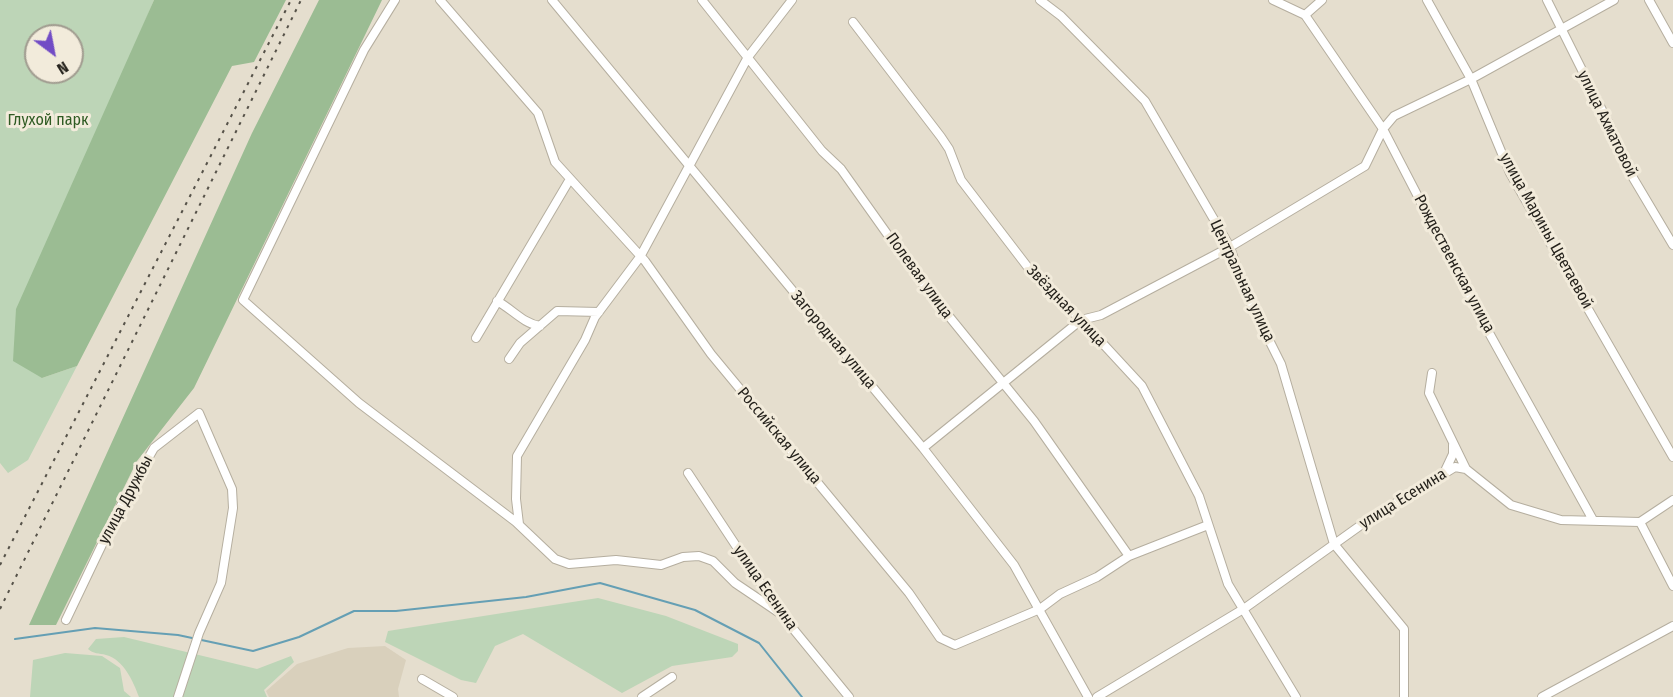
<!DOCTYPE html>
<html>
<head>
<meta charset="utf-8">
<style>
	body { margin:0 }
	#map { position:relative; width:1673px; height:697px; overflow:hidden; background:#e5dece; font-family:"Fira Sans Condensed",sans-serif }
	canvas { display:block }
	.north { position:absolute; left:24px; top:24px; width:60px; height:60px; box-sizing:border-box; background:#f2ebdb; border:2px solid #a09b8f; border-radius:50%; rotate:148deg; font-size:16px; font-weight:700; line-height:24px; text-align:center; color:#25221c }
	.north::after { content:''; display:block; margin:auto; width:21px; height:27px; background:#724cc5; clip-path:polygon(50% 0,100% 100%,50% 72%,0 100%) }
</style>
</head>
<body>
<div id="map">
<canvas width="1673" height="697"></canvas>
<div class="north">N</div>
</div>
<script>
const c = document.querySelector('canvas').getContext('2d');
c.lineJoin = 'round';
function fillPath(path, color) {
  c.fillStyle = color;
  c.fill(path, 'evenodd');
}
function trace(path, color, width, dash) {
  c.strokeStyle = color;
  c.lineWidth = width;
  c.lineCap = dash ? 'butt' : 'round';
  c.setLineDash(dash || []);
  c.stroke(path);
}
function drawText(font, color, halo, rows, align = 'center') {
  c.font = font + ' "Fira Sans Condensed",sans-serif';
  c.lineWidth = 6;
  c.setLineDash([]);
  c.textBaseline = 'middle';
  c.strokeStyle = halo;
  c.fillStyle = color;
  for (const [text, x, y, turn = 0] of rows) {
    c.save();
    c.translate(x, y);
    c.rotate((+turn || 0) * Math.PI / 180);
    c.textAlign = isNaN(turn) ? turn : align;
    if (halo) c.strokeText(text, 0, 0);
    c.fillText(text, 0, 0);
    c.restore();
  }
}
fillPath(new Path2D(`
	M 385,646 L 406,660 L 398,689 L 399,697 L 269,697 L 266,691 L 297,664 L 348,648 Z`), '#d9d0bc');
fillPath(new Path2D(`
	M 0,0 L 154,0 L 108,108 L 42,378 L 77,366 L 28,460 L 8,473 L 0,463 ZM 36,36 L 72,36 L 72,72 L 36,72 Z
	M 598,598 L 666,616 L 738,644 L 738,651 L 732,657 L 672,666 L 622,693 L 523,634 L 495,646 L 476,683 L 461,680 L 385,642 L 388,631 Z
	M 124,637 L 257,669 L 291,656 L 294,662 L 264,690 L 267,697 L 139,697 C 133,681 124,660 106,655 C 99,653 93,654 88,649 L 96,639 Z
	M 65,653 L 102,656 L 120,668 L 124,691 L 131,697 L 30,697 L 33,660 Z`), '#bdd5b7');
fillPath(new Path2D(`
	M 154,0 L 286,0 L 254,62 L 232,66 L 77,366 L 42,378 L 13,361 L 16,309 Z
	M 319,0 L 382,0 L 194,388 L 137,461 L 56,625 L 29,625 L 252,133 Z`), '#9bbc93');
trace(new Path2D(`
	M 15,639 L 95,628 L 178,635 L 253,651 L 299,637 L 354,611 L 396,611 L 526,597 L 600,583 L 695,610 L 759,643 L 802,697`), '#659fb4', 2);
const street = new Path2D(`
	M 395,0 L 364,50 L 243,300 L 359,403 L 516,522 L 555,559 L 569,564 L 616,560 L 661,565 L 683,557 L 699,556 L 713,561 L 735,583 L 781,614
	M 440,0 L 538,113 L 555,162 L 645,261 L 711,354 L 909,593 L 940,638 L 955,645 L 1040,609 L 1060,594 L 1097,577 L 1129,556 L 1208,525
	M 552,0 L 923,448 L 1014,565 L 1088,697
	M 702,0 L 822,151 L 841,169 L 922,283 L 1034,421 L 1129,556
	M 1040,0 L 1061,16 L 1145,101 L 1230,247 L 1245,292 L 1281,364 L 1334,544 L 1404,629 L 1404,697
	M 1273,0 L 1305,15
	M 1427,0 L 1471,79 L 1510,173 L 1673,457
	M 1547,0 L 1609,124 L 1629,171 L 1673,245
	M 1649,0 L 1673,43
	M 1305,15 L 1383,129 L 1483,322 L 1593,520
	M 1305,15 L 1322,0
	M 853,22 L 941,137 L 949,149 L 961,180 L 1033,274 L 1081,320 L 1142,386 L 1199,496 L 1228,584 L 1296,697
	M 497,301 C 512,309 524,324 540,326
	M 476,338 L 570,179
	M 509,359 L 520,343 L 557,311 L 599,312
	M 1432,373 L 1429,393 L 1466,469
	M 923,448 L 1081,320 L 1101,315 L 1230,247 L 1365,166 L 1383,129 L 1394,116 L 1471,79 L 1614,0
	M 1445,471 L 1453,454 L 1453,445
	M 688,473 L 781,614 L 849,697
	M 1640,522 L 1673,586
	M 519,524 L 516,499 L 517,456 L 585,340 L 595,317 L 640,257 L 748,57 L 792,0
	M 66,620 L 119,509 L 154,448 L 199,413 L 232,489 L 233,508 L 221,583 L 199,633 L 178,697
	M 422,679 L 453,697
	M 642,697 L 672,677
	M 1097,697 L 1245,608 L 1368,520 L 1455,467 L 1466,469 L 1511,505 L 1561,520 L 1640,522 L 1673,500
	M 1542,697 L 1673,626`);
trace(street, '#b5ae9f', 10);
trace(street, '#fff', 8);
trace(new Path2D(`
	M 0,565 L 291,0
	M 0,609 L 301,0`), '#565249', 2, [3, 6]);
drawText('16px', '#2f5b23', '#f2ebdb', [
	["Глухой парк",48,121]
]);
drawText('16px', '#25221c', '#f2ebdb', [
	["улица Ахматовой",1607,124,64],
	["улица Марины Цветаевой",1546,231,61],
	["Рождественская улица",1454,264,62],
	["Полевая улица",919,276,54],
	["Центральная улица",1242,281,65],
	["Звёздная улица",1066,306,46],
	["Загородная улица",833,340,50],
	["Российская улица",779,436,50],
	["улица Есенина",1403,499,-32],
	["улица Дружбы",126,500,-62],
	["улица Есенина",765,588,55]
]);
</script>
</body>
</html>
